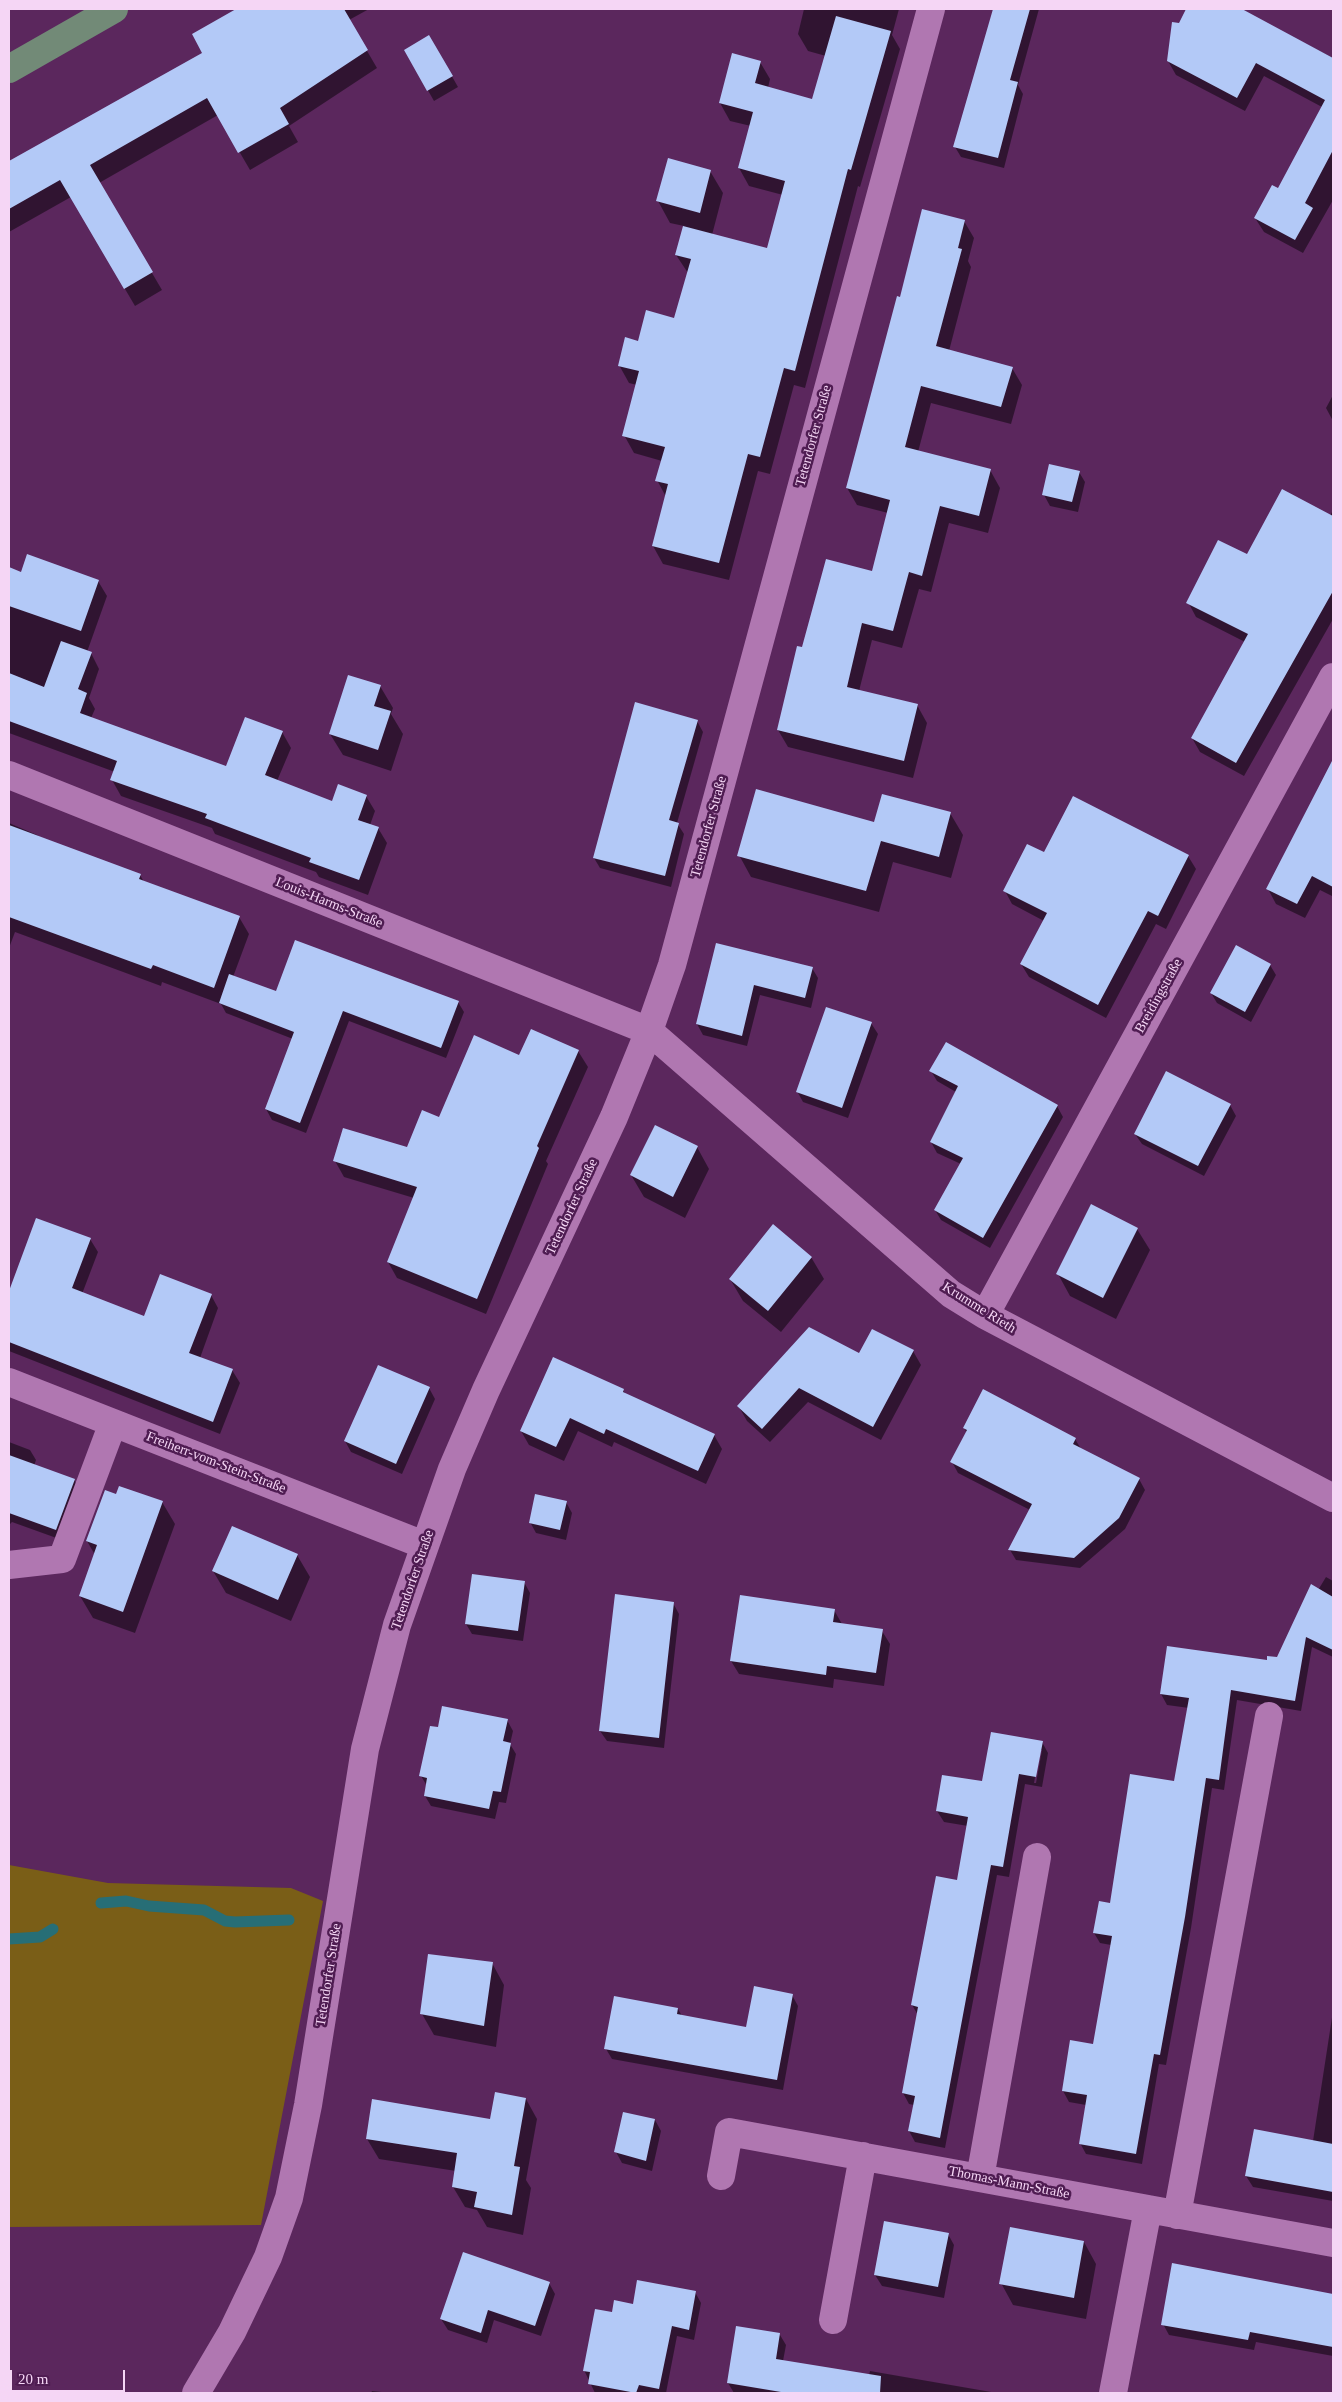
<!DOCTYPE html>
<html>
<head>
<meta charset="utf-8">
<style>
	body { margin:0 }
	#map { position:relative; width:1342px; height:2402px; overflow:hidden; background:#5b275d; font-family:Georgia,serif }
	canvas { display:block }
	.frame { position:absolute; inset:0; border:10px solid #f5d6f5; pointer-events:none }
	.scale { position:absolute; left:10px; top:2370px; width:115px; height:22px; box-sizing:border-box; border:2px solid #f5d6f5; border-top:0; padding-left:6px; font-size:15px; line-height:18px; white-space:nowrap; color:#f5d6f5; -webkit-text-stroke:4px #4f1c52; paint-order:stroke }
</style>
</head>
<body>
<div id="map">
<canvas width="1342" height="2402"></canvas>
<div class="frame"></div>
<div class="scale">20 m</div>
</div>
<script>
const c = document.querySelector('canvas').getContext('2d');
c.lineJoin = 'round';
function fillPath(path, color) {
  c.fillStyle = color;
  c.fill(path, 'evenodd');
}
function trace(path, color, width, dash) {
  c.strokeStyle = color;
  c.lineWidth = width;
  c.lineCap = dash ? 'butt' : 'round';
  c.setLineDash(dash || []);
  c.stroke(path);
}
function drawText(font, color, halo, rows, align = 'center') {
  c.font = font + ' Georgia,serif';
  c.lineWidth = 5;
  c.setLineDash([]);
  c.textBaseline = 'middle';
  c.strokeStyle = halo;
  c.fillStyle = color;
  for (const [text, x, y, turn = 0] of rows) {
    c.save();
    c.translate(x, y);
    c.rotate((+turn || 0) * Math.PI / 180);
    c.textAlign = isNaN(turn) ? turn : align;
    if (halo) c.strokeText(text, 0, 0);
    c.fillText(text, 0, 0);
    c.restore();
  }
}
fillPath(new Path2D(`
	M 9,1865 L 108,1883 L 291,1888 L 323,1901 L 261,2225 L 9,2227 Z`), '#7a5e17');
fillPath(new Path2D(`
	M 239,9 L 369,9 L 349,20 L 377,68 L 289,126 L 298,142 L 250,170 L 218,115 L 99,183 L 162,290 L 135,306 L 71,197 L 9,232 L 9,163 L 204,53 L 193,35 Z
	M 804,9 L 899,9 L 892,35 L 900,49 L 860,187 L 858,186 L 805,388 L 794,385 L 770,474 L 758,471 L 729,580 L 663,564 L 653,546 L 666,497 L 657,480 L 662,461 L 634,453 L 624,435 L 637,385 L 629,383 L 619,365 L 639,342 L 675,320 L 688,273 L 676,255 L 684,226 L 670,223 L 658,201 L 710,171 L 723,193 L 712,235 L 768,250 L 783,195 L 749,186 L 739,168 L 751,126 L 730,121 L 720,103 L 760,62 L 770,79 L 768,88 L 813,100 L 826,56 L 808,51 L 798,34 Z
	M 994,9 L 1039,9 L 1018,85 L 1023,94 L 1004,168 L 961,157 L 955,147 Z
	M 1188,9 L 1239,9 L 1333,58 L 1333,200 L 1303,253 L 1264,232 L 1255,218 L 1279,190 L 1322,107 L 1264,76 L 1245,111 L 1176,75 L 1168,61 L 1179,25 Z
	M 429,36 L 458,87 L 434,101 L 405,50 Z
	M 964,221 L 974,238 L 968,261 L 971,267 L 949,351 L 1012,368 L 1022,385 L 1011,424 L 931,403 L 918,452 L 990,470 L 1000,488 L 988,533 L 949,523 L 931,592 L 919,589 L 902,648 L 872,640 L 859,691 L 917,705 L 927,723 L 913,778 L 788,747 L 778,730 L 803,648 L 873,573 L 888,513 L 857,505 L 847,488 L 901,299 Z
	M 1333,395 L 1333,421 L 1326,408 Z
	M 1079,472 L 1085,482 L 1078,512 L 1050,506 L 1044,495 Z
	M 1333,510 L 1333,619 L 1244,776 L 1200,752 L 1192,738 L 1245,642 L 1196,617 L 1188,602 L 1247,556 L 1330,516 Z
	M 9,569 L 21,573 L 98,581 L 107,596 L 87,652 L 91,653 L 99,669 L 89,698 L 95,709 L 91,718 L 226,767 L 282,732 L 291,748 L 277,781 L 332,802 L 366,796 L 375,811 L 370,825 L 378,828 L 387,843 L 368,895 L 319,877 L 316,872 L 215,834 L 212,828 L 121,796 L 112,780 L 115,772 L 9,733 Z
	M 380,686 L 393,708 L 391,714 L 403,734 L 391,771 L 343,755 L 330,734 Z
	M 697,721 L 703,732 L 677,823 L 684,834 L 671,887 L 600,868 L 594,858 Z
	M 1333,762 L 1333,893 L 1332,896 L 1320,890 L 1305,918 L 1276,904 L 1268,889 Z
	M 950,813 L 963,835 L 951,878 L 893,862 L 879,912 L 751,877 L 739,855 L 875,824 Z
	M 9,823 L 37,835 L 39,837 L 140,875 L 144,882 L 239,917 L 249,934 L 233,977 L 276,993 L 458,1002 L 464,1012 L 446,1058 L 349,1021 L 306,1133 L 272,1120 L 266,1109 L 293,1039 L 226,1013 L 221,1004 L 162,982 L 161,986 L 15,932 L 9,948 Z
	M 1044,854 L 1188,856 L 1196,869 L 1166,929 L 1156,924 L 1106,1018 L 1029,977 L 1021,964 L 1044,921 L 1012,904 L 1005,891 Z
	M 717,944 L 812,968 L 818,978 L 811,1008 L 760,995 L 747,1046 L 703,1035 L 697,1024 Z
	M 1270,965 L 1276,975 L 1251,1022 L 1217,1003 L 1211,993 Z
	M 871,1023 L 878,1034 L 848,1118 L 803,1102 L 797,1091 Z
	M 578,1051 L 588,1067 L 546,1161 L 548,1164 L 486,1314 L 397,1278 L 388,1262 L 414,1198 L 344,1177 L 335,1161 L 407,1148 L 440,1119 L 520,1057 Z
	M 931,1071 L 1057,1106 L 1063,1117 L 990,1248 L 941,1220 L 935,1210 L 961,1164 L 937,1153 L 931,1142 L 956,1092 L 937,1081 Z
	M 1230,1105 L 1236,1116 L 1204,1176 L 1142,1144 L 1135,1134 Z
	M 697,1147 L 709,1169 L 685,1218 L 644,1197 L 631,1175 Z
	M 37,1219 L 90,1239 L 98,1252 L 82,1294 L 144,1318 L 211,1295 L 218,1308 L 200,1358 L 232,1370 L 240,1383 L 220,1434 L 9,1351 L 9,1294 Z
	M 1137,1229 L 1150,1250 L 1116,1319 L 1070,1296 L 1058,1274 Z
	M 811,1257 L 824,1279 L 781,1332 L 743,1301 L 730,1279 Z
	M 913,1351 L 921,1365 L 881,1440 L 808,1402 L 770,1442 L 747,1421 L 739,1407 L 860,1355 Z
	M 429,1388 L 435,1399 L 402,1474 L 351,1452 L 345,1441 Z
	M 623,1390 L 626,1395 L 714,1435 L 722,1449 L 706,1484 L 614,1442 L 612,1447 L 578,1431 L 564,1461 L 529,1445 L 521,1431 Z
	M 964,1428 L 1075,1439 L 1081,1449 L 1139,1479 L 1145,1490 L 1125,1529 L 1080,1568 L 1016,1560 L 1010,1550 L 1030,1510 L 958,1473 L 952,1462 L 967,1433 Z
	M 9,1442 L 30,1450 L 36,1460 L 34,1466 L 74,1480 L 81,1491 L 62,1540 L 12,1522 L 9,1525 Z
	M 162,1502 L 175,1524 L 135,1633 L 93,1618 L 80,1596 L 95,1555 L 87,1541 Z
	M 566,1502 L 572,1513 L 566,1540 L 536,1533 L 530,1522 Z
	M 297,1555 L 310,1577 L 291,1621 L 226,1593 L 213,1571 Z
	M 1326,1577 L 1333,1581 L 1333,1657 L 1312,1647 L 1301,1711 L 1237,1700 L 1224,1790 L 1212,1788 L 1191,1928 L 1166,2065 L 1159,2064 L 1142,2164 L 1086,2154 L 1080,2143 L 1086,2105 L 1069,2102 L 1063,2091 L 1094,2045 L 1111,1945 L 1100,1943 L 1094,1933 L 1175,1782 L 1189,1708 L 1167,1705 L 1161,1694 L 1277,1658 Z
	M 524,1582 L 530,1593 L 523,1641 L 472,1634 L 466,1624 Z
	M 673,1603 L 679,1614 L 664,1748 L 607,1741 L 600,1731 Z
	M 834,1610 L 842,1624 L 882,1631 L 890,1644 L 884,1686 L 834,1679 L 833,1688 L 739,1674 L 731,1661 Z
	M 507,1720 L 513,1731 L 510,1744 L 516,1754 L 506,1803 L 499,1802 L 495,1819 L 431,1806 L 425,1796 L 427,1786 L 421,1776 L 439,1728 Z
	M 1042,1742 L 1048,1753 L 1042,1787 L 1025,1784 L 1009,1877 L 997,1875 L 945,2148 L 915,2142 L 909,2131 L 914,2105 L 909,2104 L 903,2093 L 918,2015 L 912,2005 L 958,1881 L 968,1826 L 944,1822 L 937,1811 ZM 1040,1750 L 1042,1750 L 1036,1783 L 1034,1783 Z
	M 492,1963 L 504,1985 L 496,2047 L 434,2035 L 422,2014 Z
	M 792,1995 L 798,2006 L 783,2090 L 612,2059 L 606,2049 L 678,2009 L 682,2016 L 747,2028 Z
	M 1333,2011 L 1333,2201 L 1253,2187 L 1246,2176 L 1313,2141 Z
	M 526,2099 L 537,2119 L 526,2180 L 531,2188 L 523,2235 L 487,2227 L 477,2210 L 465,2207 L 453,2187 L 456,2171 L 379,2159 L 367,2139 L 491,2120 Z
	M 655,2120 L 661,2131 L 652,2171 L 622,2163 L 616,2152 Z
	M 948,2234 L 954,2245 L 944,2298 L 882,2286 L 875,2275 Z
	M 1084,2242 L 1096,2264 L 1086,2319 L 1013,2305 L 1001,2283 Z
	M 1173,2265 L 1333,2295 L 1333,2356 L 1256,2342 L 1254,2350 L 1169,2335 L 1163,2324 Z
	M 549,2283 L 555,2294 L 541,2336 L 494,2320 L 487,2343 L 448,2330 L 441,2319 Z
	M 695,2292 L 701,2303 L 694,2340 L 677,2336 L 666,2393 L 595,2393 L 584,2370 L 613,2314 L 634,2306 Z
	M 780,2335 L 786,2345 L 783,2361 L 869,2375 L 870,2371 L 997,2393 L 734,2393 L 728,2383 Z
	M 372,2391 L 391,2393 L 371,2393 Z`), '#0007');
trace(new Path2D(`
	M 101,1903 L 126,1901 L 149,1906 L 204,1910 L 225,1921 L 235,1922 L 289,1920
	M 9,1939 L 40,1937 L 53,1929`), '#276e76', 11);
fillPath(new Path2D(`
	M 236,9 L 344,9 L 368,50 L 280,108 L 289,124 L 238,153 L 207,98 L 90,165 L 153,272 L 124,289 L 60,180 L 9,209 L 9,161 L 202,53 L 192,34 Z
	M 993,9 L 1030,9 L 1010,80 L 1018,82 L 998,158 L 953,147 Z
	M 1186,9 L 1242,9 L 1333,58 L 1333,150 L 1305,203 L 1313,208 L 1295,240 L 1254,218 L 1272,185 L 1278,188 L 1325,100 L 1256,63 L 1237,98 L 1167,61 L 1172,22 L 1179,23 Z
	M 836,16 L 891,31 L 851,170 L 848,169 L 795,371 L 784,368 L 760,457 L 748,454 L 719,563 L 652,546 L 668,484 L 655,481 L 665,447 L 622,436 L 639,371 L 618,366 L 625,337 L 638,341 L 646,310 L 674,318 L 691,259 L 675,255 L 683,226 L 767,248 L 785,181 L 738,168 L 753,112 L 719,103 L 732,53 L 761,61 L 755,83 L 812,99 Z
	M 429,35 L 453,76 L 427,91 L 404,50 Z
	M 668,158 L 711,170 L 700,213 L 656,201 Z
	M 922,209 L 965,220 L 958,248 L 962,249 L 936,346 L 1013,367 L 1001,407 L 921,386 L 905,447 L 991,469 L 979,516 L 940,506 L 922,576 L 909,572 L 893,631 L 862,623 L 847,687 L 918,704 L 904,761 L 777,730 L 797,646 L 802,647 L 826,559 L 872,571 L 890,500 L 846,488 L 897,296 L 900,297 Z
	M 1049,464 L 1080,471 L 1072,502 L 1042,495 Z
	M 1282,489 L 1333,516 L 1333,591 L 1236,763 L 1191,738 L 1248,634 L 1186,603 L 1218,540 L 1247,554 Z
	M 27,554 L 99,580 L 81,631 L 9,606 L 9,567 L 21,572 Z
	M 61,641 L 92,652 L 78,689 L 87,693 L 80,713 L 226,766 L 245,717 L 283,731 L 265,775 L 332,801 L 338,784 L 367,795 L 358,820 L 379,827 L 359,880 L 309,862 L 311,858 L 205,818 L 207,814 L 110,780 L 117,761 L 9,721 L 9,673 L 44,687 Z
	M 348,675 L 381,685 L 374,706 L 391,711 L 378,750 L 329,734 Z
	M 635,702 L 698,720 L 669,820 L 679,823 L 665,876 L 593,858 Z
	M 1333,759 L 1333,887 L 1312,876 L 1297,904 L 1266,889 Z
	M 756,789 L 874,822 L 882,794 L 951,812 L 939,857 L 881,841 L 866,891 L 737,856 Z
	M 1073,796 L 1189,855 L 1158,916 L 1148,911 L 1098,1005 L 1020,964 L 1047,913 L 1003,891 L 1027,844 L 1044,852 Z
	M 9,825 L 141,874 L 139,879 L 240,916 L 214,988 L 153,965 L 151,969 L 9,917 Z
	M 295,940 L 459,1001 L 441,1048 L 343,1011 L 300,1123 L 265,1109 L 294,1032 L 219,1003 L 229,974 L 276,991 Z
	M 716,943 L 813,967 L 805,998 L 754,985 L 742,1036 L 696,1024 Z
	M 1236,945 L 1271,964 L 1245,1012 L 1210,993 Z
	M 826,1007 L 872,1022 L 842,1108 L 796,1092 Z
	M 531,1029 L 579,1050 L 537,1146 L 539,1148 L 477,1299 L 387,1262 L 417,1187 L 333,1161 L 343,1128 L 407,1147 L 422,1110 L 439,1117 L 474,1035 L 519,1055 Z
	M 946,1042 L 1058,1105 L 983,1238 L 934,1210 L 963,1158 L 930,1142 L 958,1086 L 929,1071 Z
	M 1166,1071 L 1231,1104 L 1198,1166 L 1134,1134 Z
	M 655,1125 L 698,1146 L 673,1197 L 630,1175 Z
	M 1091,1204 L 1138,1228 L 1103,1298 L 1056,1274 Z
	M 36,1218 L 91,1238 L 72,1288 L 144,1316 L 160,1274 L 212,1294 L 189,1353 L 233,1369 L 213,1422 L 9,1342 L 9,1291 Z
	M 773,1224 L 812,1257 L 768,1311 L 729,1279 Z
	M 809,1327 L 859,1353 L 872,1329 L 914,1350 L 873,1427 L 799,1388 L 762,1429 L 737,1406 Z
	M 553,1357 L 624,1389 L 623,1392 L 715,1434 L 698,1471 L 606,1429 L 604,1434 L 570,1418 L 556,1447 L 520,1431 Z
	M 378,1365 L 430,1387 L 396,1464 L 344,1441 Z
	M 983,1389 L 1076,1438 L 1073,1444 L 1140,1478 L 1119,1518 L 1074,1558 L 1008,1550 L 1032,1504 L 950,1462 L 967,1430 L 963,1428 Z
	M 9,1455 L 75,1479 L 56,1530 L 9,1513 Z
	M 119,1486 L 163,1501 L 123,1612 L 79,1596 L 97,1545 L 86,1541 L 105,1490 L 116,1494 Z
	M 535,1494 L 567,1501 L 560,1530 L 529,1523 Z
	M 232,1526 L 298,1554 L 278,1600 L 212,1571 Z
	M 472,1574 L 525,1581 L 518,1631 L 465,1624 Z
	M 1311,1584 L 1333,1597 L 1333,1650 L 1306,1637 L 1295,1701 L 1231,1690 L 1219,1780 L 1206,1778 L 1185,1917 L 1160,2055 L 1154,2054 L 1136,2154 L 1079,2144 L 1087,2095 L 1062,2091 L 1070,2040 L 1093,2044 L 1112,1936 L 1093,1933 L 1099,1901 L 1110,1903 L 1130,1774 L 1174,1781 L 1189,1698 L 1160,1694 L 1167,1646 L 1267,1660 L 1267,1656 L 1277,1657 Z
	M 615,1594 L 674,1602 L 659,1738 L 599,1731 Z
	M 740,1595 L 835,1609 L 833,1622 L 883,1629 L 876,1673 L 827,1666 L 826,1675 L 730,1661 Z
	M 442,1706 L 508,1719 L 503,1741 L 511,1743 L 501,1792 L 493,1791 L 489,1809 L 424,1796 L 427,1778 L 419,1776 L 430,1726 L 438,1727 Z
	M 991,1732 L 1043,1741 L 1036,1777 L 1019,1774 L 1003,1867 L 991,1865 L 940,2138 L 908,2131 L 915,2096 L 902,2093 L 918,2007 L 911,2005 L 936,1876 L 957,1880 L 968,1817 L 936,1811 L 942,1775 L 982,1781 Z
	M 428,1954 L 493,1962 L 484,2026 L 420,2014 Z
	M 754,1986 L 793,1994 L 777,2080 L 604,2049 L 614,1996 L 678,2008 L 677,2014 L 746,2027 Z
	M 495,2092 L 526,2098 L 514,2166 L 520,2167 L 512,2215 L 474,2207 L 477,2192 L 452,2187 L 457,2153 L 366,2139 L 372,2099 L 490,2119 Z
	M 623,2112 L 655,2119 L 646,2161 L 614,2152 Z
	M 1254,2129 L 1333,2144 L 1333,2192 L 1245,2176 Z
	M 884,2221 L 949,2233 L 938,2287 L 874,2275 Z
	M 1010,2227 L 1084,2241 L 1074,2298 L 999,2284 Z
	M 463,2252 L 550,2282 L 535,2326 L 488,2310 L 481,2333 L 440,2319 Z
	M 1172,2263 L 1333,2294 L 1333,2347 L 1250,2332 L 1248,2340 L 1161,2325 Z
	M 637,2280 L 696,2291 L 689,2330 L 672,2326 L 659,2389 L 639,2385 L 636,2393 L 588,2384 L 590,2372 L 583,2371 L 595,2309 L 612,2312 L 614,2300 L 633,2304 Z
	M 736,2326 L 780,2333 L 776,2359 L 881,2376 L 880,2393 L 787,2393 L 727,2383 Z`), '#b3c9f7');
trace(new Path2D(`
	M 9,775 L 649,1031 L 951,1294 L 985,1315 L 1333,1498
	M 985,1315 L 1333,677
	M 9,1382 L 424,1545
	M 9,1565 L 62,1559 L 113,1423
	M 721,2176 L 729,2132 L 1333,2243
	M 980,2178 L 1037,1857
	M 1177,2215 L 1269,1716
	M 833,2320 L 863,2156
	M 196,2393 L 232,2332 L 268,2257 L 289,2198 L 308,2105 L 365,1749 L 397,1625 L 452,1469 L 486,1390 L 614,1117 L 649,1031 L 672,965 L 931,9
	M 1113,2393 L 1148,2209`), '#b077b1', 28);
trace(new Path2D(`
	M 9,69 L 114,9`), '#728a77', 28);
drawText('14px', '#f5d6f5', '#4f1c52', [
	["Tetendorfer Straße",814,436,-75],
	["Tetendorfer Straße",709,827,-75],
	["Louis-Harms-Straße",329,903,22],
	["Breidingstraße",1159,996,-61],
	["Tetendorfer Straße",572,1207,-65],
	["Krumme Rieth",979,1308,32],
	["Freiherr-vom-Stein-Straße",216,1463,21],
	["Tetendorfer Straße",413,1580,-71],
	["Tetendorfer Straße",329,1975,-81],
	["Thomas-Mann-Straße",1009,2183,11]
]);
</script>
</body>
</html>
